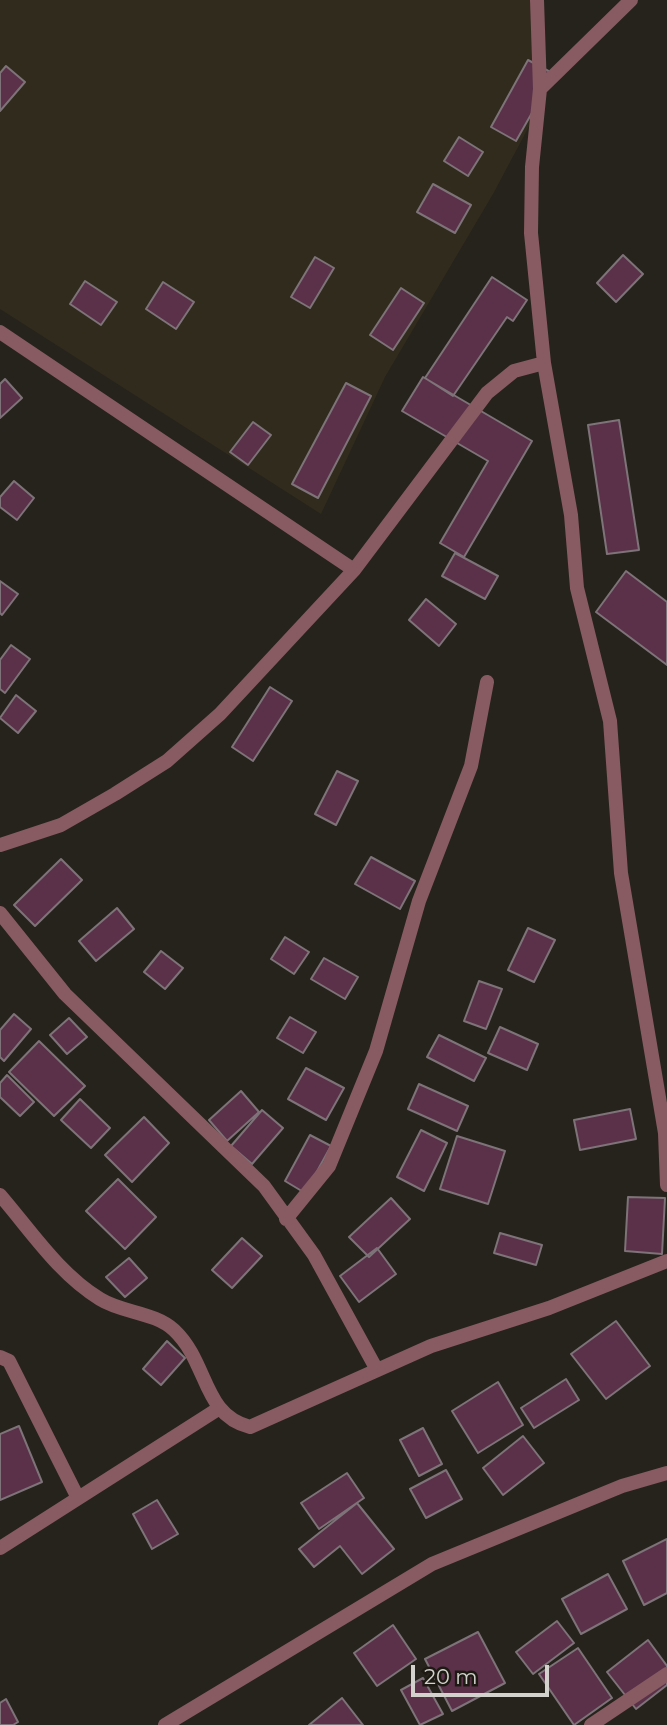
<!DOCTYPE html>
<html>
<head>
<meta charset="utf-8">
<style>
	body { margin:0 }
	#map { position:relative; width:667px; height:1725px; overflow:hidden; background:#26231c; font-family:Montserrat,sans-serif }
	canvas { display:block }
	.scale { position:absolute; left:411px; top:1665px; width:138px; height:32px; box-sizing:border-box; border:4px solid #d4d2cd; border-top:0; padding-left:9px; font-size:21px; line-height:24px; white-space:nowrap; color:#d4d2cd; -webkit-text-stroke:5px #1d1a13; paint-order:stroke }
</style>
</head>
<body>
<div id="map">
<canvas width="667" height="1725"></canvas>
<div class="scale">20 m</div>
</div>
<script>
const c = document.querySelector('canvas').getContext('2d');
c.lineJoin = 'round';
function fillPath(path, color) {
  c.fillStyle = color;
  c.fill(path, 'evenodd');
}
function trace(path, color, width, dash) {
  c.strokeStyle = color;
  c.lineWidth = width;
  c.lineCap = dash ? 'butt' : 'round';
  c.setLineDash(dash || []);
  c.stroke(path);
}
fillPath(new Path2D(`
	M 0,0 L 537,0 L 542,102 L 493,194 L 385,377 L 321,514 L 0,309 Z`), '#302b1d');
const building = new Path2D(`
	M 528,60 L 554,74 L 516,141 L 491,127 Z
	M 6,66 L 25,82 L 0,111 L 0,73 Z
	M 459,137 L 483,152 L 468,176 L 444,161 Z
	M 433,184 L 471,205 L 455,233 L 417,212 Z
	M 623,255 L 643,274 L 616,302 L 597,283 Z
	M 315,257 L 334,268 L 310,308 L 291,297 Z
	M 492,277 L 527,300 L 513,321 L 507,317 L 453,396 L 425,378 Z
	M 85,281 L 117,302 L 101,325 L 70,304 Z
	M 163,282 L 194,302 L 176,329 L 146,309 Z
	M 401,288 L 424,303 L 393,350 L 370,335 Z
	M 423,377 L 532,441 L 464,557 L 440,543 L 488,461 L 402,411 Z
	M 5,379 L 22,398 L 0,418 L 0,384 Z
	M 346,383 L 371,396 L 318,498 L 292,484 Z
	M 619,420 L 639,550 L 607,554 L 588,425 Z
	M 253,422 L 271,435 L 248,465 L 230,452 Z
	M 14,481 L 34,498 L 17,520 L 0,507 L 0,497 Z
	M 455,553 L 498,576 L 485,599 L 442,576 Z
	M 626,571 L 667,602 L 667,665 L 596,612 Z
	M 0,581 L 18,594 L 2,615 L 0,613 Z
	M 426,599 L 456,624 L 439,646 L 409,620 Z
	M 11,645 L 30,659 L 5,693 L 0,689 L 0,660 Z
	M 270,687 L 292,701 L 253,761 L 232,747 Z
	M 16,695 L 36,711 L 18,733 L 0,718 Z
	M 337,771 L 358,781 L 336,825 L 315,814 Z
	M 371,857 L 415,881 L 400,909 L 355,884 Z
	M 61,859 L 82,880 L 35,926 L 14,905 Z
	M 117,908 L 134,929 L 96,961 L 79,941 Z
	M 528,928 L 555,940 L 534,982 L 508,970 Z
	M 285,937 L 309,952 L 294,974 L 271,959 Z
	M 161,951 L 183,968 L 165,989 L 144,972 Z
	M 324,958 L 358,977 L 345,999 L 311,979 Z
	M 479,981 L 502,989 L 486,1029 L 464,1021 Z
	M 14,1014 L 31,1029 L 4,1061 L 0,1057 L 0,1030 Z
	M 290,1017 L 316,1032 L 303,1053 L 277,1038 Z
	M 69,1018 L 87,1037 L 67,1054 L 50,1035 Z
	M 500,1027 L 538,1044 L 527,1070 L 488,1053 Z
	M 439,1035 L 486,1058 L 474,1081 L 427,1057 Z
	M 39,1041 L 85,1086 L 54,1116 L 9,1072 Z
	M 306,1068 L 344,1088 L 326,1120 L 288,1099 Z
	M 7,1075 L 34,1102 L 20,1116 L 0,1097 L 0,1083 Z
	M 419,1084 L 468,1106 L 457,1131 L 408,1109 Z
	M 241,1091 L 259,1112 L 227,1141 L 209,1120 Z
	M 80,1099 L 110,1128 L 91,1148 L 61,1120 Z
	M 630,1109 L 636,1139 L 580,1150 L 574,1120 Z
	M 262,1110 L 283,1128 L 252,1164 L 231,1146 Z
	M 144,1117 L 169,1143 L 132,1182 L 105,1155 Z
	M 421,1130 L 447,1143 L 424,1191 L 397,1177 Z
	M 310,1135 L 331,1146 L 305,1193 L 285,1181 Z
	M 457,1136 L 505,1151 L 488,1204 L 440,1189 Z
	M 118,1179 L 156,1217 L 125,1249 L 86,1211 Z
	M 628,1197 L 665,1198 L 662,1254 L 625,1251 Z
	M 391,1198 L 410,1219 L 369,1257 L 349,1237 Z
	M 500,1233 L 542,1245 L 536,1265 L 494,1253 Z
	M 242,1238 L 262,1256 L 232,1288 L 212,1270 Z
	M 377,1248 L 396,1274 L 359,1302 L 340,1276 Z
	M 129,1258 L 147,1278 L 125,1297 L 106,1277 Z
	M 616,1321 L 650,1366 L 606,1399 L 571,1354 Z
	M 167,1341 L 185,1358 L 161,1385 L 143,1369 Z
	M 566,1379 L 579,1400 L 534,1428 L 521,1408 Z
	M 498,1382 L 523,1425 L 478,1453 L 452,1411 Z
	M 19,1426 L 42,1482 L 0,1500 L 0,1434 Z
	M 423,1428 L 442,1464 L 419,1476 L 400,1440 Z
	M 523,1436 L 544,1463 L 503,1495 L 483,1468 Z
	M 446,1470 L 462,1499 L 426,1518 L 410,1489 Z
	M 347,1473 L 364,1498 L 319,1529 L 301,1503 Z
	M 157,1500 L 178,1534 L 152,1549 L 133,1514 Z
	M 357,1503 L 394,1549 L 362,1574 L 340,1546 L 314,1567 L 299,1549 Z
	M 667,1539 L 667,1593 L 644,1605 L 623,1561 Z
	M 608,1574 L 627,1609 L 581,1634 L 562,1599 Z
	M 557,1621 L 574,1643 L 533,1674 L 516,1652 Z
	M 393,1625 L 416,1659 L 377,1686 L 354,1653 Z
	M 478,1632 L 505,1683 L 452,1711 L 425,1659 Z
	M 648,1640 L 667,1666 L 667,1685 L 636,1709 L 607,1672 Z
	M 578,1648 L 612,1698 L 574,1725 L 539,1674 Z
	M 423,1678 L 443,1714 L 420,1725 L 401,1690 Z
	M 342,1698 L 363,1725 L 309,1725 Z
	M 6,1699 L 18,1722 L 13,1725 L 0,1725 L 0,1703 Z`);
fillPath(building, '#5a3149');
trace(building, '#7d7378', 2);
trace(new Path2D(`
	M 537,0 L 540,89 L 532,167 L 531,233 L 544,363 L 571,515 L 577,588 L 610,721 L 621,873 L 665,1133 L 667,1185
	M 540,89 L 631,0
	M 0,332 L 354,570
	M 0,845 L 61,825 L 115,794 L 167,761 L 220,714 L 354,570 L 487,393 L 514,371 L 544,363
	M 0,913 L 65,994 L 264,1186 L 314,1255 L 377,1370
	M 0,1195 C 31,1231 59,1274 100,1299 C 122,1313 155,1312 174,1330 C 209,1363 202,1415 250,1427 L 431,1346 L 549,1308 L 667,1261
	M 286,1219 L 329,1166 L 376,1051 L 419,901 L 471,766 L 487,682
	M 0,1357 L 9,1361 L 78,1498
	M 0,1548 L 218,1409
	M 165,1725 L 432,1564 L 622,1486 L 667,1473
	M 591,1725 L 667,1674`), '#875b61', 14);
</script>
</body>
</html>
